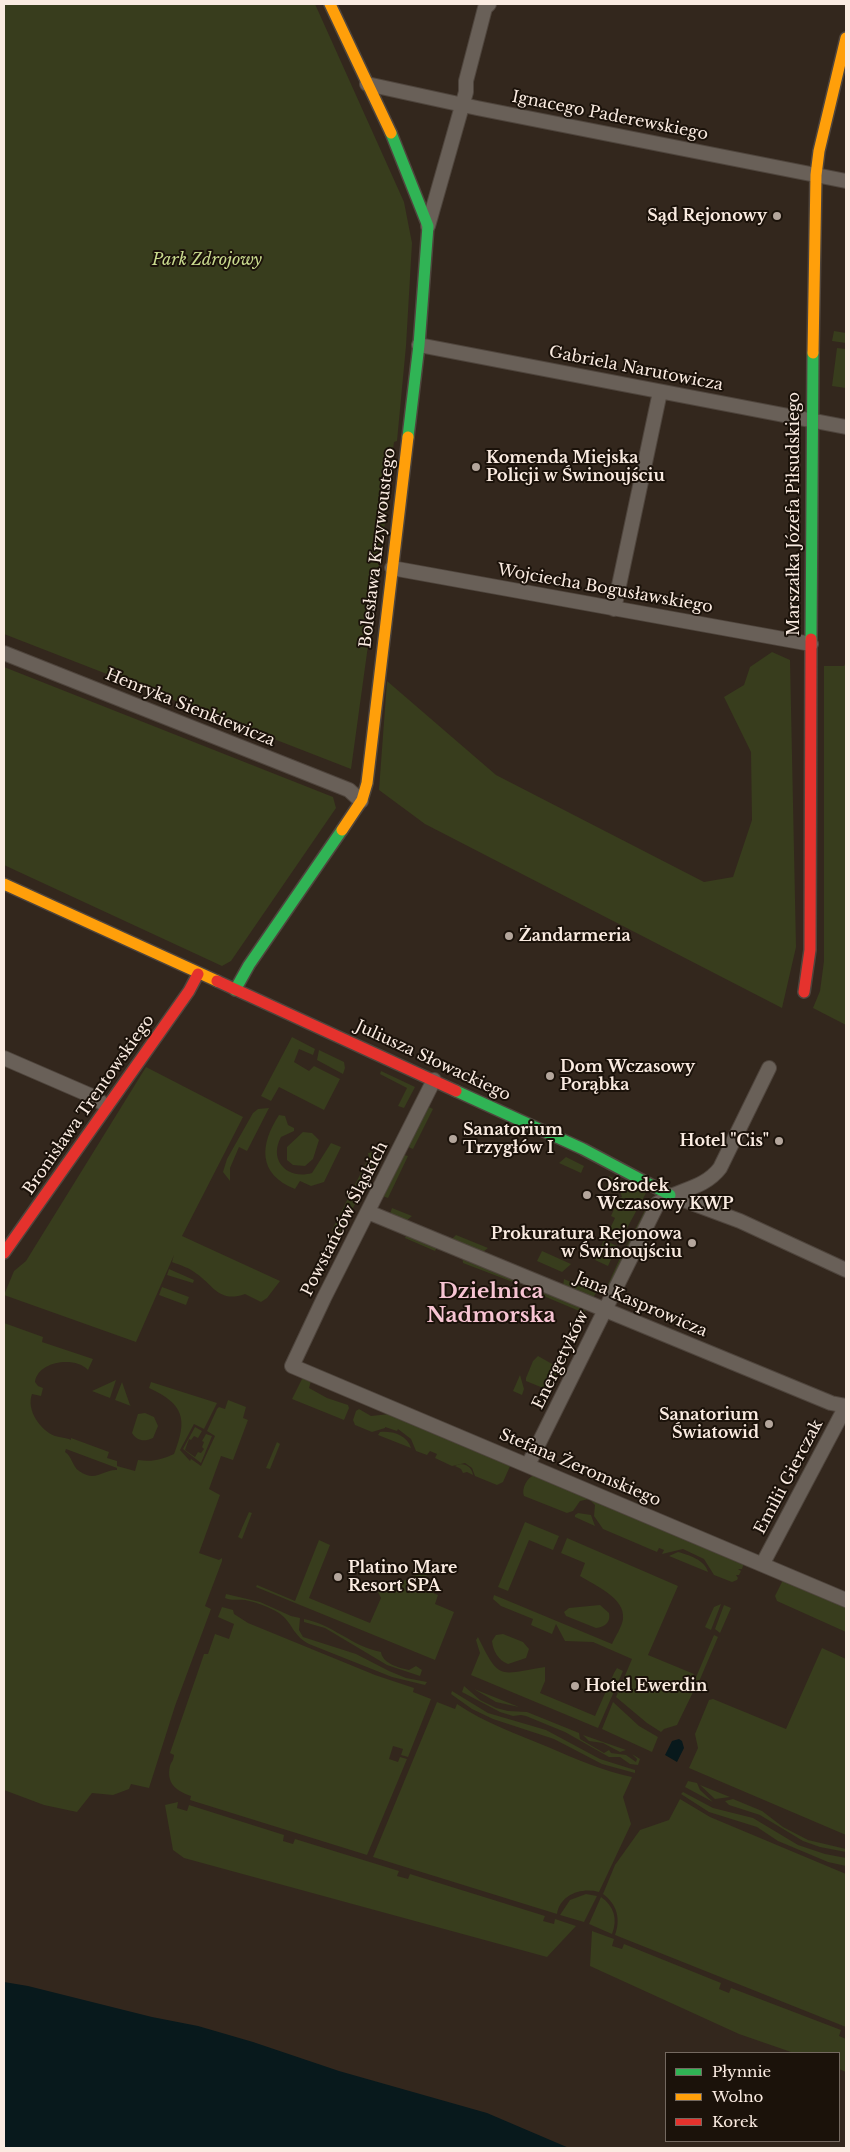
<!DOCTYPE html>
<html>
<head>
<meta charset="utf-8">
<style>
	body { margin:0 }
	#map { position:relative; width:850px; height:2152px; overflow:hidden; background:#33271d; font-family:"Libre Baskerville",serif }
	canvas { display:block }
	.frame { position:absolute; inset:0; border:5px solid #faebe1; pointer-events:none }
	.legend { position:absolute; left:665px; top:2052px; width:175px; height:90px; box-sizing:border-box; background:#1b120a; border:1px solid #746960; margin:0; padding:6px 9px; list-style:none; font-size:15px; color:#faebe1 }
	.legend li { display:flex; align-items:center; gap:10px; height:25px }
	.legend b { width:25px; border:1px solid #746960 }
</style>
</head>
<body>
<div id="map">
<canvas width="850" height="2152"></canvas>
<div class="frame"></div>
<ul class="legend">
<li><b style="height:6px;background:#30b455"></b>Płynnie</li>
<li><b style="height:6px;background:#ff9f0a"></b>Wolno</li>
<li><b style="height:6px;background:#e5322d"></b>Korek</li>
</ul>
</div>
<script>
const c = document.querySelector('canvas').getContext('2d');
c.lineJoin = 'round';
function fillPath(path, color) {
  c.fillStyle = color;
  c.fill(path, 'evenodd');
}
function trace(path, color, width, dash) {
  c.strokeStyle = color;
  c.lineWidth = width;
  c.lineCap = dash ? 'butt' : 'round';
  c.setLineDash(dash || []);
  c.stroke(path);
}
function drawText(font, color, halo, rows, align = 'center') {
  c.font = font + ' "Libre Baskerville",serif';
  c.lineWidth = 4;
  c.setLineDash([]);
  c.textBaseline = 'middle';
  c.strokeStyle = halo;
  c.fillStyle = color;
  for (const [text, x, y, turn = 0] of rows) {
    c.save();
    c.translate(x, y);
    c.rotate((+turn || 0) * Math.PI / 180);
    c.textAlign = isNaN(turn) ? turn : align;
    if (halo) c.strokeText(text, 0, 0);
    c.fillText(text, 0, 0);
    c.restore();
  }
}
fillPath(new Path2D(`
	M 4,4 L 315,4 L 404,202 L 412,243 L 406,346 L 397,441 L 394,442 L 388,485 L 390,486 L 351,769 L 4,634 Z
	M 834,331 L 846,333 L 846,343 L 832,341 Z
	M 837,348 L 846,349 L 846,388 L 832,386 Z
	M 772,652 L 790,660 L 796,947 L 782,1008 L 425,824 L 379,790 L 387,681 L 496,775 L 704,882 L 733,877 L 752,820 L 751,752 L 724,697 L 744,685 L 750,667 Z
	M 846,662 L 846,1025 L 813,1008 L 820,991 L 824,961 L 824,666 L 844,666 Z
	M 4,667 L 333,797 L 336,808 L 231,961 L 222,966 L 4,865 Z
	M 292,1037 L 315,1049 L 313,1055 L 299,1049 L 294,1062 L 309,1071 L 314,1066 L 340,1079 L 324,1110 L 279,1087 L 271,1101 L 261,1096 Z
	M 319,1050 L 344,1062 L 345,1068 L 343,1074 L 317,1060 Z
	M 146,1067 L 243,1117 L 182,1236 L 280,1281 L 267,1298 L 261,1302 L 245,1294 C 219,1303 214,1286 197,1274 C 190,1268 180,1265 172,1262 L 174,1255 L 136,1342 L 4,1295 L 14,1271 L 26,1261 Z
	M 381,1071 L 415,1087 L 404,1108 L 398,1106 L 407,1088 L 380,1074 Z
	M 429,1107 L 433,1109 L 413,1149 L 408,1147 Z
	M 269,1108 L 247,1151 L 239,1147 L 230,1168 L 230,1181 L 223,1172 L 227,1159 L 253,1113 L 258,1109 Z
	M 279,1115 L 285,1116 L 288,1125 L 294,1128 L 294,1131 L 281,1137 C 268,1161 288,1180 312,1173 L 331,1143 L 341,1147 L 324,1182 L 311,1186 L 300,1181 L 295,1189 C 257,1174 260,1144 279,1115 Z
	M 303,1132 L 312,1133 L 319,1140 L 313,1159 L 305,1166 L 293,1165 L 287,1160 L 287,1147 Z
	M 377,1152 L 377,1160 L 340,1234 L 332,1230 L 369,1157 L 368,1153 Z
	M 404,1155 L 408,1156 L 388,1198 L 382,1196 Z
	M 566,1157 L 584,1166 L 581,1173 L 559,1163 Z
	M 609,1176 L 646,1193 L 620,1241 L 607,1235 L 615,1218 L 611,1216 L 619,1198 L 622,1197 L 620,1191 L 617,1192 L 605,1187 Z
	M 652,1205 L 630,1250 L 626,1247 L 645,1210 L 649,1206 Z
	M 392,1208 L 412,1216 L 406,1221 L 390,1214 Z
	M 408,1231 L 437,1247 L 435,1251 L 405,1238 Z
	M 456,1235 L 488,1248 L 483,1252 L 452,1239 Z
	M 604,1240 L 617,1246 L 608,1266 L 595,1260 Z
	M 542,1251 L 571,1264 L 570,1265 L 562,1272 L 537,1261 Z
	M 462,1254 L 473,1259 L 474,1263 L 510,1278 L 515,1276 L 520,1278 L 518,1284 L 463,1263 Z
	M 620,1258 L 626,1260 L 608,1292 L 605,1291 Z
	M 169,1269 L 194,1280 L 193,1283 L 167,1275 Z
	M 564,1279 L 596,1293 L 592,1299 L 563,1286 Z
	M 536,1285 L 588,1307 L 584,1313 L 534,1292 Z
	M 162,1287 L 189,1297 L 186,1305 L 159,1295 Z
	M 4,1323 L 43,1337 L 42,1342 L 93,1359 L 88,1370 C 75,1356 38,1361 35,1382 L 38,1386 L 43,1388 L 41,1396 L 32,1394 C 26,1410 40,1430 55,1436 C 61,1438 65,1437 71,1440 L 71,1438 L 109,1452 L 107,1458 L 117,1461 L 117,1466 L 135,1471 L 138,1460 C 152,1462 161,1460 174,1454 C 188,1419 184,1404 149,1388 L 151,1382 L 217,1403 L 204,1429 L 194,1424 L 180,1450 L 190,1461 L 191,1459 L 201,1466 L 215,1436 L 207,1431 L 217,1409 L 219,1407 L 225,1409 L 228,1400 L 246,1407 L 243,1418 L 248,1420 L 233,1460 L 221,1456 L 209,1489 L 220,1495 L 199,1553 L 219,1560 L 222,1558 L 222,1561 L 205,1606 L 211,1609 L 175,1706 L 149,1788 L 131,1784 L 129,1789 L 113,1795 L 92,1793 L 77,1812 L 44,1805 L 4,1790 ZM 66,1449 L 117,1468 L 117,1470 C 103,1469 96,1483 79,1471 C 72,1466 72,1456 65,1452 Z
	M 538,1356 L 561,1369 L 548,1390 L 526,1381 L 526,1378 L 533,1361 Z
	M 520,1375 L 524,1389 L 522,1395 L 513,1391 Z
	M 305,1377 L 311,1381 L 309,1388 L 327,1398 L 348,1405 L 349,1408 L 344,1420 L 292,1399 L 302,1379 Z
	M 116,1380 L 110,1398 L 92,1391 Z
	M 122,1382 L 130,1405 L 131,1406 L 115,1400 Z
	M 359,1409 L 371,1416 L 390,1414 L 511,1464 L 503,1482 L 497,1485 L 475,1476 L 472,1468 L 465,1463 L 452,1466 L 435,1458 L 437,1454 L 430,1451 L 427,1455 L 416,1451 L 411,1439 L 398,1429 L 397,1431 L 385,1427 L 385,1428 L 372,1432 L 355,1425 L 353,1420 L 356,1411 Z
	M 145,1413 L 154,1417 L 158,1426 L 153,1438 C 144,1442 137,1441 132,1433 L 138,1414 Z
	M 195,1427 L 202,1431 L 198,1438 L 194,1436 L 191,1440 L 189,1439 L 185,1450 L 195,1457 L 198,1452 L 201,1453 L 204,1449 L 202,1447 L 204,1442 L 202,1441 L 206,1434 L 212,1436 L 201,1463 L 183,1449 Z
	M 380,1432 C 393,1431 407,1435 411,1448 L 378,1435 Z
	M 277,1442 L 280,1444 L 270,1469 L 266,1468 Z
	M 459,1464 C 466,1464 472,1467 473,1475 L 467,1472 L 463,1473 L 461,1469 L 455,1466 Z
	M 534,1475 L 744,1563 L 742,1569 L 738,1569 L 741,1571 L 739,1575 L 736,1575 L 738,1578 L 737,1580 L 732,1582 L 714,1575 L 704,1559 L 683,1549 L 662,1554 L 664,1550 L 659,1548 L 657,1552 L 603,1529 L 594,1516 L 595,1505 L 589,1499 L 580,1501 L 573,1511 L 567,1513 L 524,1496 C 521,1489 527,1478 534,1475 Z
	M 249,1512 L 252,1513 L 242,1539 L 238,1537 Z
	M 578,1513 L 591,1515 L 595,1526 L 575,1517 L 575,1515 Z
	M 525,1522 L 559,1536 L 553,1550 L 529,1540 L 508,1591 L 498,1587 Z
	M 567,1538 L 678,1586 L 648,1655 L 694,1674 L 690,1683 L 696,1686 L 677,1725 L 664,1729 L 661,1732 L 647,1723 L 616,1697 L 632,1659 L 593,1642 L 565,1641 L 556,1624 L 552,1634 L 531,1625 L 533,1619 L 501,1606 L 493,1599 L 494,1595 L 612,1644 C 615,1637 622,1627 623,1619 C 626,1598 594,1585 580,1576 L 585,1563 L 561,1553 Z
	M 319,1540 L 330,1545 L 309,1598 L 370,1623 L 381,1598 L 378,1592 L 421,1573 L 427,1575 L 422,1588 L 438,1595 L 435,1604 L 454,1612 L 435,1660 L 256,1587 L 257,1585 L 295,1601 Z
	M 678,1552 C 689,1555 705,1560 708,1572 L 669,1556 Z
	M 783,1580 L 846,1607 L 846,1632 L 777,1601 L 775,1596 Z
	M 226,1594 L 260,1602 L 291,1616 L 300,1618 L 299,1630 L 303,1637 L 356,1654 L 389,1671 L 406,1678 L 427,1682 L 425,1685 L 392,1677 L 309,1644 C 292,1635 293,1623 279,1613 C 269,1607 256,1602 245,1600 C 237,1599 233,1601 225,1598 Z
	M 721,1604 L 711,1630 L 705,1627 L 714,1607 Z
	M 600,1605 L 609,1613 C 611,1622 605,1627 596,1628 L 566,1616 L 564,1612 L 569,1608 Z
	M 724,1605 L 731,1608 L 720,1633 L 715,1629 Z
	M 222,1607 L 233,1610 L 234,1614 L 248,1623 L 375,1675 L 414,1688 L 413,1692 L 431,1699 L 408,1757 L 401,1755 L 403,1749 L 393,1746 L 389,1759 L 398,1762 L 400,1757 L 407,1759 L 367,1855 L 190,1800 L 191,1796 C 176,1791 166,1783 170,1766 C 172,1760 173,1762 174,1755 L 170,1753 L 204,1654 L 208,1654 L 215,1634 L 229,1639 L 234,1624 L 218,1617 Z
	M 304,1619 C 332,1624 353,1647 381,1652 C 382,1663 399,1668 409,1670 L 416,1666 L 422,1670 L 420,1676 L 387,1665 L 325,1628 L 304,1622 Z
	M 503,1634 L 523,1642 L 529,1649 L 526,1658 L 508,1664 C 498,1660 493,1651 492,1641 L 496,1635 Z
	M 714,1635 L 718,1637 L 698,1684 L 694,1682 Z
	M 478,1637 C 500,1682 499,1674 545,1667 L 545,1681 L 540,1693 L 595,1716 L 614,1673 L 617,1668 L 623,1671 L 598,1728 L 471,1675 L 480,1653 L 476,1640 Z
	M 822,1648 L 846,1659 L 846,1835 L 689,1768 L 698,1748 L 695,1734 L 709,1700 L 713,1699 L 786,1729 Z
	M 464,1686 L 480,1700 L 496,1708 L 508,1711 L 527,1712 L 579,1733 L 580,1739 L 604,1753 L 609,1750 L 611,1753 L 626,1755 L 636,1762 L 637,1759 L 632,1754 L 640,1759 L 638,1765 L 630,1764 L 620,1757 L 609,1757 L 565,1732 L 526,1716 L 521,1715 L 513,1716 L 500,1712 L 462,1692 Z
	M 474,1689 L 519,1707 L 496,1702 Z
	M 452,1691 L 488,1713 L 546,1730 L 600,1759 L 635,1770 L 635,1773 L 602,1764 L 554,1739 L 493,1719 L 472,1709 L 451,1694 Z
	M 437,1702 L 455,1709 L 457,1704 C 485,1723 517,1734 548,1747 C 576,1759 603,1771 632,1777 L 623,1797 L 631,1824 L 599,1892 C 581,1887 560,1895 557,1914 L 373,1857 Z
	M 613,1702 L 639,1726 L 658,1737 L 652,1752 L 602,1729 Z
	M 583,1735 L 626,1750 L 620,1752 L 603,1743 L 589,1741 Z
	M 688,1781 L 697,1783 L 700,1790 L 713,1802 L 685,1787 Z
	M 700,1785 L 730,1797 L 715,1799 Z
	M 683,1792 L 713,1808 L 753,1818 L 798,1845 L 825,1854 L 846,1858 L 846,1866 L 828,1862 L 778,1841 L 757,1827 L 709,1812 L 681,1794 Z
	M 680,1799 L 710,1817 L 846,1874 L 846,2027 L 615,1935 C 621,1919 617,1904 603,1894 L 615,1865 L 640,1830 L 669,1820 Z
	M 733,1799 L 762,1811 L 783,1827 L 808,1840 L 846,1849 L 846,1852 L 820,1847 L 803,1841 L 760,1815 L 729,1805 L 725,1801 Z
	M 178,1802 L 177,1808 L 187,1811 L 189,1805 L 284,1835 L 283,1841 L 293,1844 L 295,1839 L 399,1871 L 397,1876 L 408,1879 L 410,1874 L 545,1916 L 543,1921 L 554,1924 L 555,1919 L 576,1926 L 547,1957 L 184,1858 L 173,1850 L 165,1805 Z
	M 586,1894 L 597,1896 L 584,1922 L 560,1915 L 570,1900 Z
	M 601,1897 C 614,1906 618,1919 612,1934 L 589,1924 Z
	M 592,1931 L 614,1939 L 612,1946 L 622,1949 L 624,1944 L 721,1983 L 719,1989 L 729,1993 L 731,1988 L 841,2030 L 839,2036 L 846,2039 L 846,2072 L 839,2069 L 839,2053 L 794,2053 L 739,2034 L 590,1966 Z`), '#383d1d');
fillPath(new Path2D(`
	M 679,1739 L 682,1741 L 684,1748 L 677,1762 L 665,1755 L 672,1741 Z
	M 4,1982 L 28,1986 L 152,2017 L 198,2026 L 253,2042 L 339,2071 L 487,2113 L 569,2148 L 4,2148 Z`), '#08191c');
const street = new Path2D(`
	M 367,84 L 477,108 L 846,181
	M 428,226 L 466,92 L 466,81 L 485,8 L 489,4
	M 419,345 L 846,427
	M 392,568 L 811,644
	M 614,609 L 660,392
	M 4,653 L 349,790 L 361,801
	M 4,1058 L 94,1097 L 106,1106
	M 434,1080 L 324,1298 L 292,1366 L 846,1600
	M 670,1195 L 740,1221 L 846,1270
	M 368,1212 L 831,1403 L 846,1406
	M 528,1465 L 658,1203 C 679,1189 704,1189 720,1168 L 769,1068
	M 763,1563 L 846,1406`);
const fast = new Path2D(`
	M 391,133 L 428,226 L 419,345 L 408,437
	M 811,639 L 813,353
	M 235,990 L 249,965 L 342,830
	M 456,1091 L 583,1149 L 670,1195`);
const slow = new Path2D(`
	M 330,4 L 391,133
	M 813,353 L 816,175 L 819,151 L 846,38
	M 342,830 L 362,800 L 367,783 L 408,437
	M 4,884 L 217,981`);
const jam = new Path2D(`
	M 217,981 L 456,1091
	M 804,992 L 810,950 L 811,639
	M 4,1253 L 189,991 L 198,974`);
trace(street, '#4f453d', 16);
trace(fast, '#4f453d', 14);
trace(slow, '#4f453d', 14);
trace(jam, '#4f453d', 14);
trace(street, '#696058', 14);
trace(fast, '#30b455', 11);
trace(slow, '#ff9f0a', 11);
trace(jam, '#e5322d', 11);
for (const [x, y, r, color] of [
	[777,216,5,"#b4a69c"],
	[476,467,5,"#b4a69c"],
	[509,936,5,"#b4a69c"],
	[550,1076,5,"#b4a69c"],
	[453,1139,5,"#b4a69c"],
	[779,1141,5,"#b4a69c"],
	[587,1195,5,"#b4a69c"],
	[692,1243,5,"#b4a69c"],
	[769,1424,5,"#b4a69c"],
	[338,1577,5,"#b4a69c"],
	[575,1686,5,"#b4a69c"]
]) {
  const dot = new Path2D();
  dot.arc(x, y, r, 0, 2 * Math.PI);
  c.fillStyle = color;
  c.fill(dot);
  trace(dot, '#1b120a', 2);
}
drawText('16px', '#faebe1', '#1b120a', [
	["Ignacego Paderewskiego",610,116,11],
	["Gabriela Narutowicza",636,369,11],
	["Marszałka Józefa Piłsudskiego",794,514,-90],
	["Bolesława Krzywoustego",378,548,-83],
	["Wojciecha Bogusławskiego",605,589,10],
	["Henryka Sienkiewicza",190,708,22],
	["Juliusza Słowackiego",433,1061,25],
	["Bronisława Trentowskiego",89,1105,-55],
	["Powstańców Śląskich",345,1219,-63],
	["Jana Kasprowicza",641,1305,23],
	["Energetyków",561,1360,-64],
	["Stefana Żeromskiego",580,1468,23],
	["Emilii Gierczak",789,1477,-62]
]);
drawText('bold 16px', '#faebe1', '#1b120a', [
	["Sąd Rejonowy",767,216,"right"],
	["Komenda Miejska",486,458],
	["Policji w Świnoujściu",486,476],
	["Żandarmeria",519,936],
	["Dom Wczasowy",560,1067],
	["Porąbka",560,1085],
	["Sanatorium",463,1130],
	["Trzygłów I",463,1148],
	["Hotel \"Cis\"",769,1141,"right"],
	["Ośrodek",597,1186],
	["Wczasowy KWP",597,1204],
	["Prokuratura Rejonowa",682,1234,"right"],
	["w Świnoujściu",682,1252,"right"],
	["Sanatorium",759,1415,"right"],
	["Światowid",759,1433,"right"],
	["Platino Mare",348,1568],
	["Resort SPA",348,1586],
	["Hotel Ewerdin",585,1686]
], 'left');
drawText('italic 16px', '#c9da8e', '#1b120a', [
	["Park Zdrojowy",207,260]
]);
drawText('bold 21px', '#f7c4d3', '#1b120a', [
	["Dzielnica",491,1292],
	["Nadmorska",491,1316]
]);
</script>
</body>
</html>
